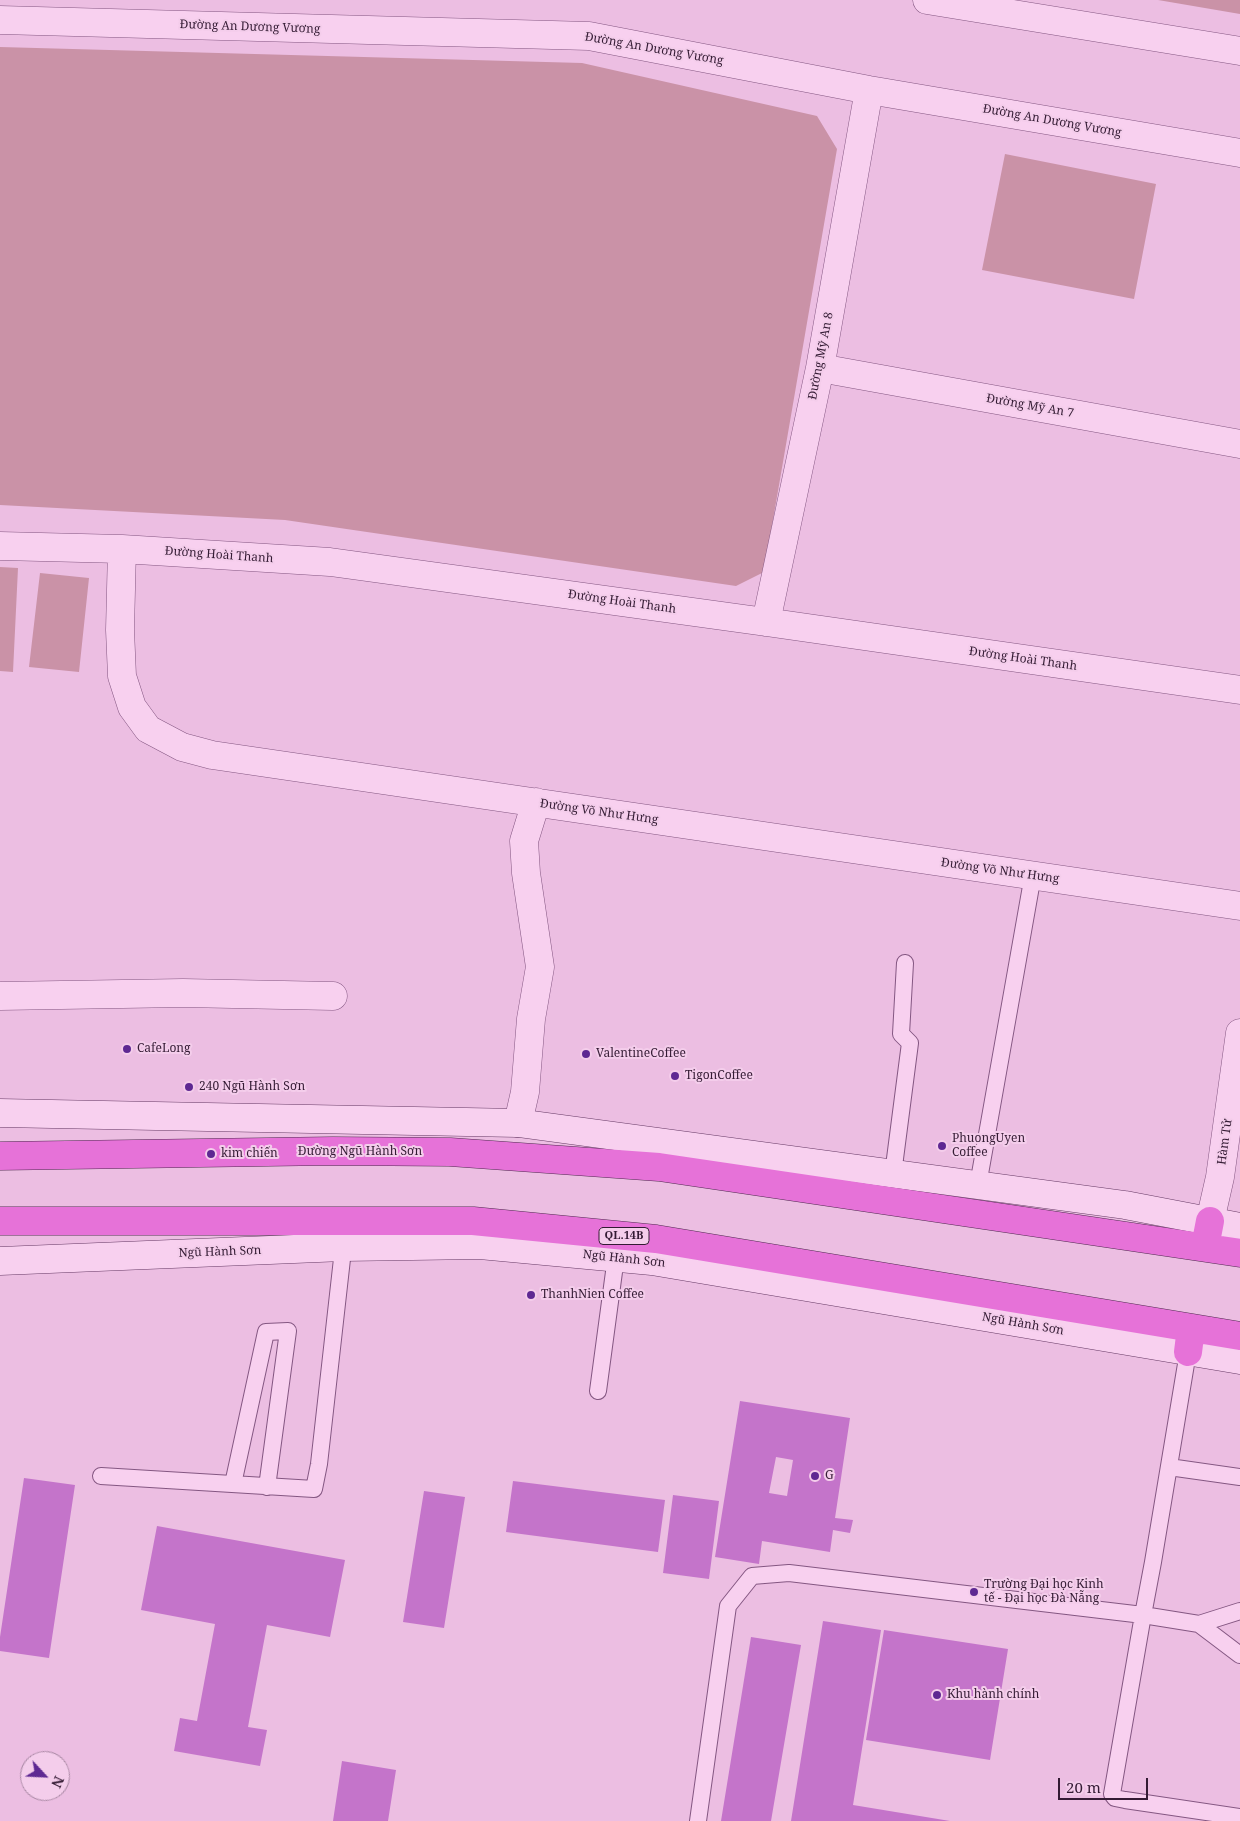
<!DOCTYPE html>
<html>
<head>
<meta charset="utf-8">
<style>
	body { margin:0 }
	#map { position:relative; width:1240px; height:1821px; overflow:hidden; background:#ecbee2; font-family:"Noto Serif",serif }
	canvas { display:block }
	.north { position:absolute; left:20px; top:1751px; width:50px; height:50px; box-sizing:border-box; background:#f4cdeb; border:1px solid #a786a2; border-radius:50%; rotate:115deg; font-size:14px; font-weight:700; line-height:20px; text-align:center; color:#341b34 }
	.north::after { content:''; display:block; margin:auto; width:18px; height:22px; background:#5e2892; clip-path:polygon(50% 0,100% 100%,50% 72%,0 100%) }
	.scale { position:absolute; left:1058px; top:1778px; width:90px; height:22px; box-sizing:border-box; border:2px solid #341b34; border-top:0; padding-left:6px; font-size:15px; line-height:18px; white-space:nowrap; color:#341b34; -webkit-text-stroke:4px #f4cdeb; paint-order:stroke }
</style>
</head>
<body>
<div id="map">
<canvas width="1240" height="1821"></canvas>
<div class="north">N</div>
<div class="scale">20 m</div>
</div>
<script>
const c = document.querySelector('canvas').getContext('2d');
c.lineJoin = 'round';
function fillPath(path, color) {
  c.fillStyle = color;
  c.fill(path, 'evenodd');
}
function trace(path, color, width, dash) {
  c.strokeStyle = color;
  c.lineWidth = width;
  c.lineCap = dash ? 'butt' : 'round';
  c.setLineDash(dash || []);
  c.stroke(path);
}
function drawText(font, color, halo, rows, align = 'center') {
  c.font = font + ' "Noto Serif",serif';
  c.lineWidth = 4;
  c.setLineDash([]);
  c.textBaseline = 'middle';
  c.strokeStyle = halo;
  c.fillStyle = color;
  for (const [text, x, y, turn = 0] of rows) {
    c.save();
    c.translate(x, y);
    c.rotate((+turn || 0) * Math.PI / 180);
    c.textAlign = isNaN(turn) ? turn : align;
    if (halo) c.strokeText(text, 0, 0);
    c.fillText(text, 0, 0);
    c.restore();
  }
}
fillPath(new Path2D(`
	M 1158,0 L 1240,0 L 1240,14 Z
	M 0,47 L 582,63 L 817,116 L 837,149 L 764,572 L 736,586 L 285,520 L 0,505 Z
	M 1005,154 L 1156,184 L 1134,299 L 982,270 Z
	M 0,567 L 18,568 L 13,672 L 0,671 Z
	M 40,573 L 89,578 L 79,672 L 29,667 Z`), '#ca92a7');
fillPath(new Path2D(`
	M 740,1401 L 850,1418 L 835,1518 L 853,1520 L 850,1533 L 833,1530 L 830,1552 L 762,1541 L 759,1564 L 715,1557 ZM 776,1457 L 793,1460 L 787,1496 L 769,1493 Z
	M 24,1478 L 75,1485 L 49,1658 L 0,1651 L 0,1637 Z
	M 513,1481 L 665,1500 L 658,1552 L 506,1532 Z
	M 424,1491 L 465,1497 L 444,1628 L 403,1622 Z
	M 673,1495 L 719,1501 L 709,1579 L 663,1573 Z
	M 157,1526 L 345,1560 L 330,1637 L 267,1625 L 248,1727 L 267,1730 L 260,1766 L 174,1751 L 180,1718 L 197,1721 L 215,1624 L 141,1610 Z
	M 823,1621 L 881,1630 L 853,1805 L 950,1821 L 791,1821 Z
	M 884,1630 L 1008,1649 L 990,1760 L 866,1740 Z
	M 751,1637 L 801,1645 L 771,1821 L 721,1821 Z
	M 342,1761 L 396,1770 L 388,1821 L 333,1821 Z`), '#c474ca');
const service = new Path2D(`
	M 893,1174 L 910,1043 L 901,1034 L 905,963
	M 978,1185 L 1033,875
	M 598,1391 L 616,1257
	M 1169,1467 L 1240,1477
	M 101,1476 L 314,1489 L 319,1464 L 344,1241
	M 233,1484 L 266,1332 L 288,1331 L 267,1487
	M 1199,1624 L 1240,1611
	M 1240,1655 L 1199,1624 L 1143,1615 L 1112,1794 L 1115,1798 L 1125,1800 L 1240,1817
	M 698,1821 L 728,1606 L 752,1576 L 789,1573 L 1143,1615 L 1153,1562 L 1188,1352`);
const minor = new Path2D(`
	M 927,0 L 1240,51
	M 0,20 L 589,36 L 869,90 L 1240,153
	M 820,368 L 1240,444
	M 0,546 L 122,549 L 330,562 L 766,622 L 1240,690
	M 122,549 L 120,630 L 122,676 L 132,707 L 148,729 L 182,747 L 212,755 L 1240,906
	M 766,622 L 820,368 L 869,90
	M 0,996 L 183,993 L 333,996
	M 518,1123 L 525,1092 L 531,1019 L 540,967 L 526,873 L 524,841 L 536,802
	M 1210,1221 L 1220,1177 L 1240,1033`);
const secondary = new Path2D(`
	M 0,1113 L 518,1123 L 1125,1205 L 1240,1227
	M 0,1261 L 343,1247 L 480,1245 L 652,1261 L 1240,1360`);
const trunk = new Path2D(`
	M 0,1156 L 333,1151 L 450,1152 L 659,1167 L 1240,1253
	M 0,1221 L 473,1221 L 656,1239 L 1240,1336
	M 1205,1247 L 1210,1221
	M 1188,1352 L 1191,1328`);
trace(service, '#845782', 18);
trace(minor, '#845782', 29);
trace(secondary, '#663a65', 29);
trace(trunk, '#512c51', 29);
trace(service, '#f8d0ef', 16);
trace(minor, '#f8d0ef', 28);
trace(secondary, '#f8d0ef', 28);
trace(trunk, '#e672d8', 28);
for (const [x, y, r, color] of [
	[127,1049,5,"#5e2892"],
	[586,1054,5,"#5e2892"],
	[675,1076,5,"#5e2892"],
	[189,1087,5,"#5e2892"],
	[942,1146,5,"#5e2892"],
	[211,1154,5,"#5e2892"],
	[531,1295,5,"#5e2892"],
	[815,1476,5,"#5e2892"],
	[974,1592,5,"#5e2892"],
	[937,1695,5,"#5e2892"]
]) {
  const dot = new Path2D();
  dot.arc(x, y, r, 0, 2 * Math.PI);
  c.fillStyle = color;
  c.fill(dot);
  trace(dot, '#f4cdeb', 2);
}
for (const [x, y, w] of [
	[624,1236,50]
]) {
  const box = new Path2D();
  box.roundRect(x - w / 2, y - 8.5, w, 17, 4);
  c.fillStyle = '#f4cdeb';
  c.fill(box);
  trace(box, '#341b34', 1);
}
drawText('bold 11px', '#341b34', null, [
	["QL.14B",624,1236]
]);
drawText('12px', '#341b34', '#f4cdeb', [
	["Đường An Dương Vương",250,27,2],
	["Đường An Dương Vương",654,49,10],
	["Đường An Dương Vương",1052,121,10],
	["Đường Mỹ An 8",821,356,-79],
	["Đường Mỹ An 7",1030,406,10],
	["Đường Hoài Thanh",219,555,4],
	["Đường Hoài Thanh",622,602,8],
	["Đường Hoài Thanh",1023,659,8],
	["Đường Võ Như Hưng",599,812,8],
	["Đường Võ Như Hưng",1000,871,8],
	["Hàm Tử",1225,1142,-82],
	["Đường Ngũ Hành Sơn",360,1152],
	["Ngũ Hành Sơn",220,1252,-2],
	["Ngũ Hành Sơn",624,1259,6],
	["Ngũ Hành Sơn",1023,1324,10]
]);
drawText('12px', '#341b34', '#f4cdeb', [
	["CafeLong",137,1049],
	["ValentineCoffee",596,1054],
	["TigonCoffee",685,1076],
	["240 Ngũ Hành Sơn",199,1087],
	["PhuongUyen",952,1139],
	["Coffee",952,1153],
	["kim chiến",221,1154],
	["ThanhNien Coffee",541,1295],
	["G",825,1476],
	["Trường Đại học Kinh",984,1585],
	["tế - Đại học Đà Nẵng",984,1599],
	["Khu hành chính",947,1695]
], 'left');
</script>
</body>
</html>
